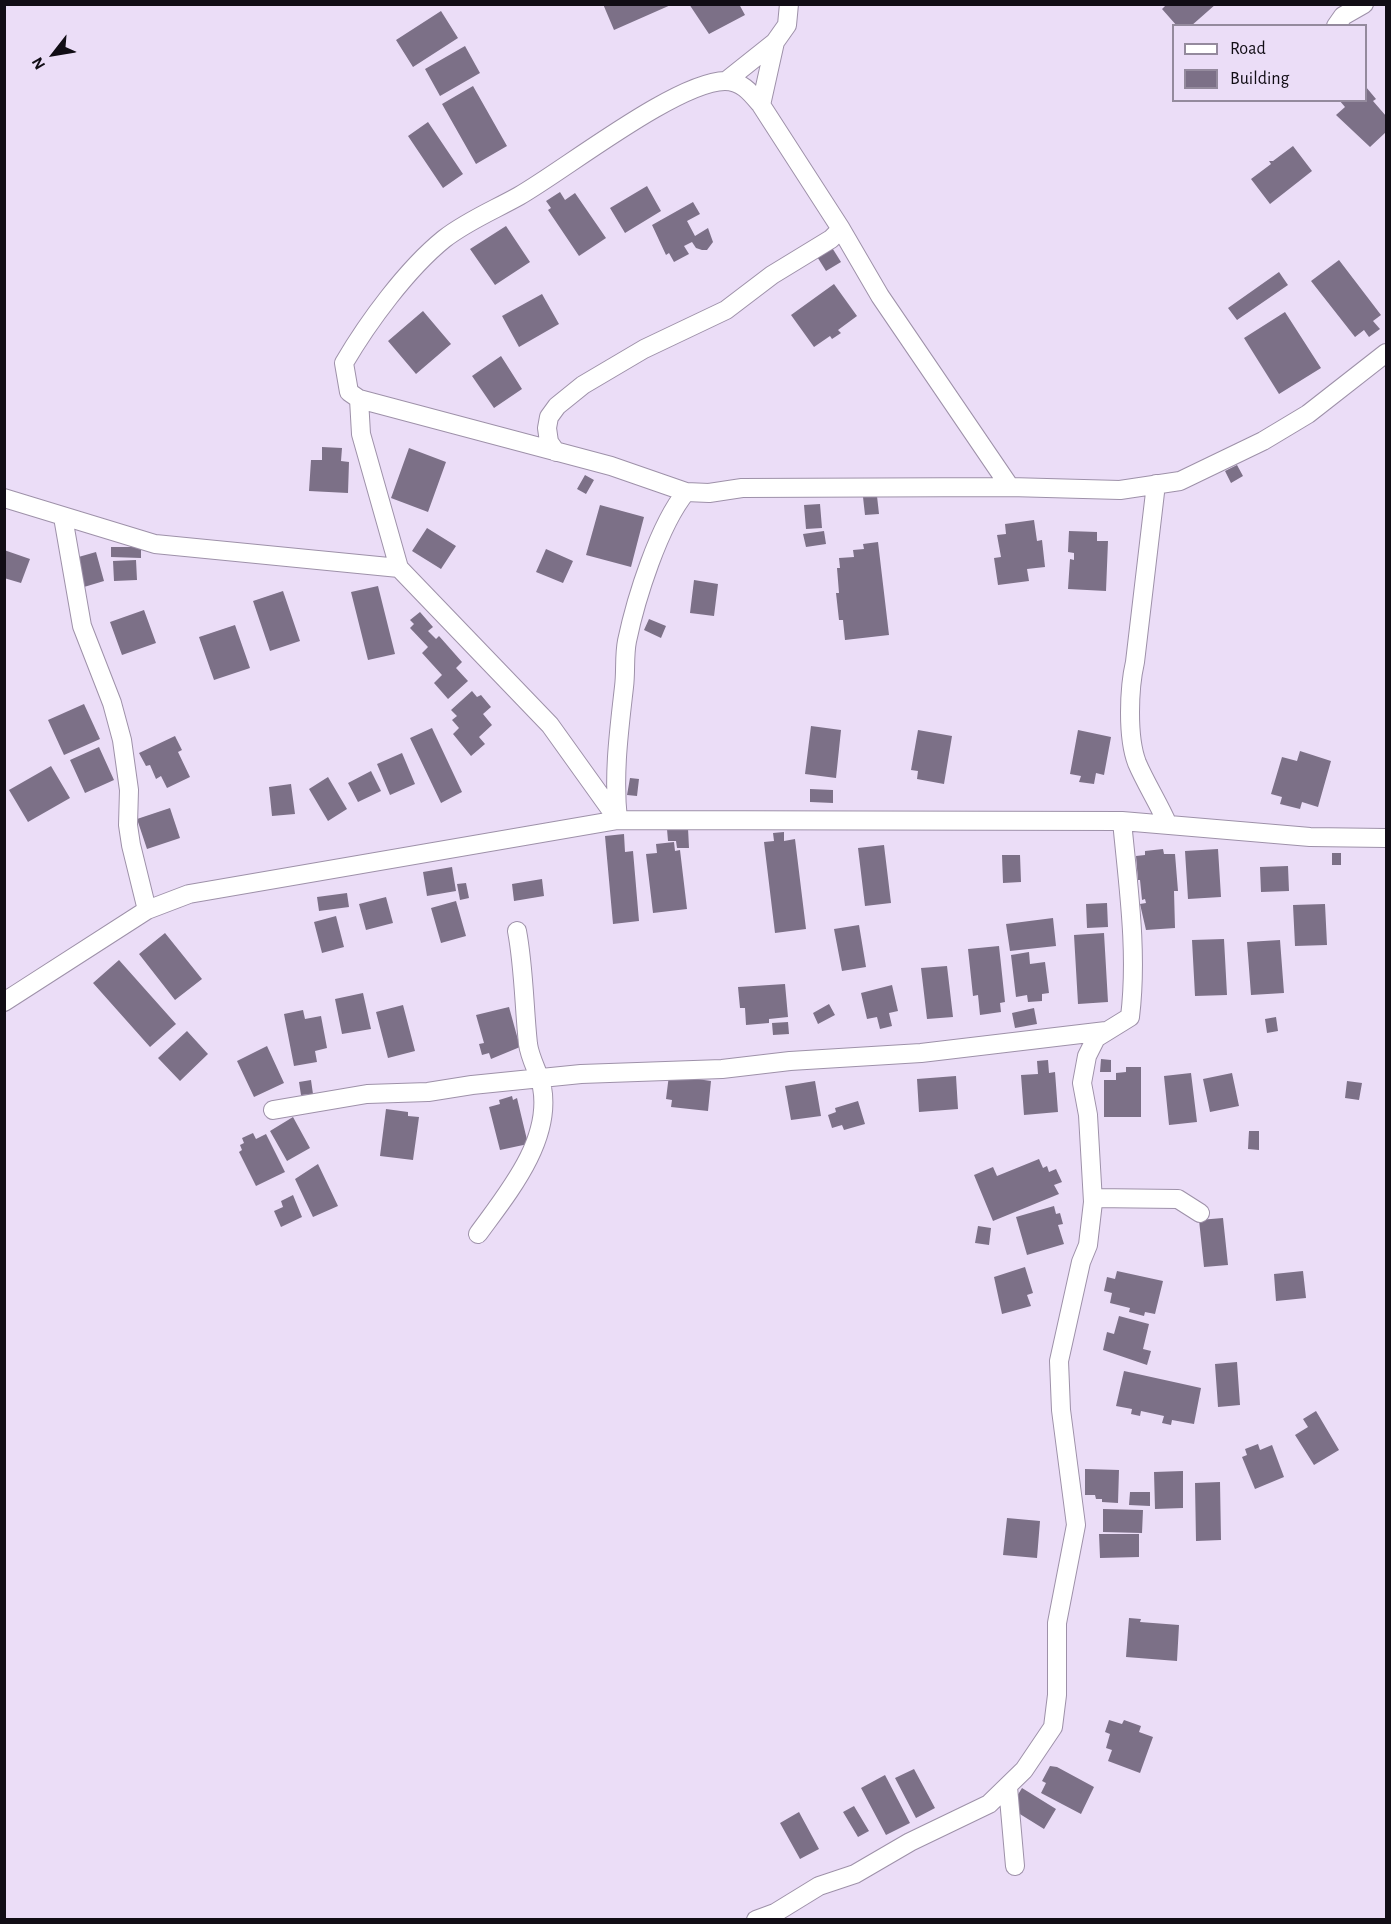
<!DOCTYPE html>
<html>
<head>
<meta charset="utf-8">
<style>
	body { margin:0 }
	#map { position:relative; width:1391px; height:1924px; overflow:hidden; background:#ebddf7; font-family:"Alegreya Sans",sans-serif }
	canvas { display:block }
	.frame { position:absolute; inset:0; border:6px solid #110d15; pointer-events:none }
	.legend { position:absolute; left:1172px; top:24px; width:195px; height:78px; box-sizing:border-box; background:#ebddf7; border:2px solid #948a9d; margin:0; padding:8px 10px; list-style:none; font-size:18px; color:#110d15 }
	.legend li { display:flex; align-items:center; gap:12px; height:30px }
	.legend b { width:30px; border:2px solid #948a9d }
	.north { position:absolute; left:24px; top:24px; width:60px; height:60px; -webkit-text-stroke:4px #ebddf7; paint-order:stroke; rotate:239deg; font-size:16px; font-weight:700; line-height:24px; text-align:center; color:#110d15 }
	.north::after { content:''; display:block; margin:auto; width:21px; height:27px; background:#110d15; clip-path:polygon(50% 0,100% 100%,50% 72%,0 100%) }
</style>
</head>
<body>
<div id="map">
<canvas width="1391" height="1924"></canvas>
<div class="frame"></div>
<ul class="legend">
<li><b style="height:8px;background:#fff"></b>Road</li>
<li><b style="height:16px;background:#7c7087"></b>Building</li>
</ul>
<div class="north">N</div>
</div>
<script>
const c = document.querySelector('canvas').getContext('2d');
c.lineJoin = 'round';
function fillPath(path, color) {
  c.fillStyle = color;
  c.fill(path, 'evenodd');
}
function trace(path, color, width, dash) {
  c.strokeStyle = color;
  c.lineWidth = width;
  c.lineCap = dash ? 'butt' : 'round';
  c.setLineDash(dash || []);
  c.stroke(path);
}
fillPath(new Path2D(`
	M 603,4 L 673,4 L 614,30 Z
	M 689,4 L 739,4 L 745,15 L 709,34 Z
	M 1167,4 L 1216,4 L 1191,26 L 1177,26 L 1162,9 Z
	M 441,11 L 458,38 L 413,67 L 396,40 Z
	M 465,46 L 480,73 L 440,96 L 425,69 Z
	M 473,86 L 507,146 L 476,164 L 442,104 Z
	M 1366,87 L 1376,99 L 1373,101 L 1386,116 L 1386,132 L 1370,147 L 1336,115 L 1345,107 L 1339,100 L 1366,100 Z
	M 428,122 L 463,174 L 443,188 L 408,136 Z
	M 1293,146 L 1312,171 L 1270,204 L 1251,179 L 1271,164 L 1269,161 L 1273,161 Z
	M 647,186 L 661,211 L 625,233 L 610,208 Z
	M 560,192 L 565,200 L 575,193 L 606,238 L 579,256 L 548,210 L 551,208 L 546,201 Z
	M 693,202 L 700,214 L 687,221 L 695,236 L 708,228 L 713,242 L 707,250 L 702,250 L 696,248 L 692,242 L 684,246 L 689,254 L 674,262 L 669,253 L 666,255 L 652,225 Z
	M 506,226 L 530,262 L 495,285 L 470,249 Z
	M 831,246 L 841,262 L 826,271 L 816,255 Z
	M 1339,260 L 1381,315 L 1373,321 L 1380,329 L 1369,337 L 1364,330 L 1355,337 L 1311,281 Z
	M 1279,272 L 1288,285 L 1237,320 L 1228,308 Z
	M 834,284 L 857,316 L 838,330 L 841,333 L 832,339 L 830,336 L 814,347 L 791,315 Z
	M 542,294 L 559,324 L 519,347 L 502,316 Z
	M 423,311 L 451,344 L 416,374 L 388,341 Z
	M 1285,312 L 1321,368 L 1279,394 L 1244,338 Z
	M 501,356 L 522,389 L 494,408 L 472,376 Z
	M 322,447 L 342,448 L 341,461 L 349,462 L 348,493 L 309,491 L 311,460 L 322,460 Z
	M 409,448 L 446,462 L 428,512 L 391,498 Z
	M 1237,465 L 1243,476 L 1231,483 L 1225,471 Z
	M 585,475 L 594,480 L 586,494 L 577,489 Z
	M 877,496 L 879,514 L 865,515 L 863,497 Z
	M 820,504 L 822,528 L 806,529 L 804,505 Z
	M 600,505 L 644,517 L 631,567 L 586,555 Z
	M 1034,520 L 1037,541 L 1042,540 L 1045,567 L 1027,569 L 1029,581 L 998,585 L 994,558 L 1001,557 L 997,535 L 1006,534 L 1005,524 Z
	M 427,528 L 456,546 L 441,569 L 412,551 Z
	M 824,531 L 826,544 L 806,547 L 803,534 Z
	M 1069,531 L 1097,532 L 1097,541 L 1108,541 L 1106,591 L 1068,589 L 1070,559 L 1074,560 L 1074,553 L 1068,552 Z
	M 878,542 L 889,635 L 845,640 L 843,620 L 839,620 L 836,593 L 839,593 L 837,568 L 840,568 L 839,558 L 854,557 L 853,550 L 864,549 L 863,544 Z
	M 111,547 L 141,547 L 141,558 L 111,557 Z
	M 546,549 L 573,561 L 563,583 L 536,572 Z
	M 4,550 L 30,559 L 21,583 L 4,578 Z
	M 96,552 L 104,581 L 84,587 L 75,558 Z
	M 136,560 L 137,580 L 114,581 L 113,561 Z
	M 694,580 L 718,584 L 714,616 L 690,613 Z
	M 378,586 L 395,654 L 368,660 L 351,592 Z
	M 283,591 L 300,641 L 270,651 L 253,601 Z
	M 144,610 L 156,643 L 122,655 L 110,622 Z
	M 420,612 L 433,627 L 428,631 L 436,639 L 439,636 L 462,662 L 456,668 L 468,681 L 448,699 L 434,683 L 442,675 L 422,653 L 428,647 L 410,628 L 414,624 L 410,620 Z
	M 649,619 L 666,626 L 661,638 L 644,630 Z
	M 235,625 L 250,668 L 214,680 L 199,637 Z
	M 472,691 L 477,697 L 481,695 L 491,707 L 483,714 L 492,725 L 479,737 L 485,744 L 471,756 L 453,734 L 459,728 L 452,720 L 457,716 L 451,710 Z
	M 84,704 L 100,739 L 64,755 L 48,720 Z
	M 811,726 L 841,730 L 836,778 L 805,774 Z
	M 432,728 L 462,792 L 441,803 L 410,738 Z
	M 918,730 L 952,736 L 944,784 L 917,779 L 918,771 L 911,770 Z
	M 1078,730 L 1111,737 L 1104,775 L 1096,773 L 1094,784 L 1079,782 L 1081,776 L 1070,774 Z
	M 175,736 L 182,750 L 178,752 L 190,777 L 167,788 L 161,776 L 156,779 L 150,765 L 146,766 L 139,753 Z
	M 99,747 L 114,780 L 85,793 L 70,760 Z
	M 1300,751 L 1331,761 L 1318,807 L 1302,802 L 1300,809 L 1280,804 L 1282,797 L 1271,794 L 1282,757 L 1297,761 Z
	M 402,753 L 415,784 L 390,795 L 377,764 Z
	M 51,766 L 70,798 L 28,822 L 9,790 Z
	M 371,771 L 381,791 L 358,802 L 348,783 Z
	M 328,777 L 347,809 L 328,821 L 309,789 Z
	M 630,778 L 639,779 L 637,796 L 627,795 Z
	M 291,784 L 295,814 L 272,816 L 269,787 Z
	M 810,789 L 833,790 L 833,803 L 810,802 Z
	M 170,808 L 180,838 L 147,849 L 137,819 Z
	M 688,828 L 689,848 L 677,848 L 676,841 L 668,841 L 667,829 Z
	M 784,832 L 784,841 L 795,839 L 806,929 L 775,933 L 764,842 L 774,841 L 773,833 Z
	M 624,834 L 625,852 L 633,851 L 639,921 L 613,924 L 605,836 Z
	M 674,842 L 675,851 L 680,850 L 687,909 L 653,913 L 646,854 L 657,853 L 656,844 Z
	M 884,845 L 891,903 L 865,906 L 858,848 Z
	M 1163,849 L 1164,854 L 1175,854 L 1178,891 L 1174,891 L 1175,928 L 1146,930 L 1140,904 L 1146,903 L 1145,899 L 1142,900 L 1140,880 L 1138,880 L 1136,856 L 1145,855 L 1145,851 Z
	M 1218,849 L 1221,897 L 1188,899 L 1185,851 Z
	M 1332,853 L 1341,853 L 1341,865 L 1332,865 Z
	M 1002,855 L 1020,855 L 1021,882 L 1003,883 Z
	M 1288,866 L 1289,891 L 1261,892 L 1260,867 Z
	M 452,867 L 456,891 L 427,896 L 423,872 Z
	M 542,879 L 544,896 L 514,901 L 512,884 Z
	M 466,883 L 469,898 L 460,900 L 457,884 Z
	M 347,893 L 349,907 L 319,911 L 317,897 Z
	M 386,897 L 393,923 L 366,930 L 359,904 Z
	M 456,901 L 466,936 L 441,943 L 431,908 Z
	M 1107,903 L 1108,927 L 1087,928 L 1086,904 Z
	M 1325,904 L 1327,945 L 1295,946 L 1293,905 Z
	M 336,916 L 344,947 L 322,953 L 314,922 Z
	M 1053,918 L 1056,946 L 1010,951 L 1006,924 Z
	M 859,925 L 866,967 L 842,971 L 834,929 Z
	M 165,933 L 202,979 L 175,1000 L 139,954 Z
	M 1104,933 L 1108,1002 L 1078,1004 L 1074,935 Z
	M 1224,939 L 1227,995 L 1195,996 L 1192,940 Z
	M 1280,940 L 1284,993 L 1251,995 L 1247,942 Z
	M 999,946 L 1005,1002 L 1000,1003 L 1001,1012 L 980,1015 L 978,995 L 973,996 L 968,949 Z
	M 1029,952 L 1030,964 L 1045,962 L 1049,993 L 1042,994 L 1042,1001 L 1028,1002 L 1027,995 L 1016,997 L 1011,955 Z
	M 119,960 L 176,1024 L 150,1047 L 93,983 Z
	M 947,966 L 953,1017 L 927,1019 L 921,968 Z
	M 785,984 L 788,1017 L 769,1019 L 769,1023 L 746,1025 L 745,1008 L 740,1008 L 738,987 Z
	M 892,985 L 898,1011 L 889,1013 L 892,1026 L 880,1029 L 877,1017 L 867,1019 L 861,993 Z
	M 363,993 L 371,1029 L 342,1034 L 335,999 Z
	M 829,1004 L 835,1015 L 818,1024 L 813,1013 Z
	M 403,1005 L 415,1051 L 388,1058 L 376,1012 Z
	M 509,1007 L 520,1047 L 491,1059 L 489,1053 L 482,1055 L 479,1044 L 484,1043 L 476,1015 Z
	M 1034,1008 L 1037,1024 L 1015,1028 L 1012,1013 Z
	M 303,1010 L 305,1019 L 321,1016 L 327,1048 L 315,1051 L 317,1062 L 294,1066 L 284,1014 Z
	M 1276,1017 L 1278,1031 L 1267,1033 L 1265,1019 Z
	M 788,1022 L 789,1034 L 773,1035 L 772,1023 Z
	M 187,1031 L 208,1054 L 180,1081 L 158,1058 Z
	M 267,1046 L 284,1083 L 254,1097 L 237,1061 Z
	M 1101,1059 L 1111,1060 L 1111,1072 L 1100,1072 Z
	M 1048,1060 L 1049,1073 L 1055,1072 L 1058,1112 L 1024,1115 L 1021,1075 L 1038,1074 L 1037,1061 Z
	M 1126,1067 L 1141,1067 L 1141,1117 L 1104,1117 L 1104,1080 L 1116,1080 L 1116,1073 L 1126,1072 Z
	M 1191,1073 L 1197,1122 L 1169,1125 L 1164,1076 Z
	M 1232,1073 L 1239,1106 L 1210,1112 L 1203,1079 Z
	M 669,1075 L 711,1081 L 708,1111 L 671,1107 L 672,1100 L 666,1099 Z
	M 956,1076 L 958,1109 L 919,1112 L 917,1079 Z
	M 311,1080 L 313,1094 L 301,1095 L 299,1082 Z
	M 815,1081 L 821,1116 L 791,1120 L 785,1086 Z
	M 1347,1081 L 1362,1083 L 1359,1100 L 1345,1098 Z
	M 512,1096 L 513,1100 L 517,1098 L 528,1144 L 500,1150 L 489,1107 L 500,1104 L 499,1100 Z
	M 858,1101 L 865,1124 L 844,1130 L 842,1125 L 832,1128 L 828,1115 L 836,1112 L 835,1108 Z
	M 386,1109 L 408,1112 L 408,1116 L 419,1117 L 413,1160 L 380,1156 Z
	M 293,1117 L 310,1148 L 287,1161 L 270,1131 Z
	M 1249,1131 L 1259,1131 L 1259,1150 L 1248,1149 Z
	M 253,1133 L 256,1139 L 266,1134 L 285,1172 L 256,1186 L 239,1152 L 242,1150 L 240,1145 L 244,1143 L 242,1138 Z
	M 1039,1159 L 1043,1168 L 1047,1166 L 1049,1172 L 1056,1169 L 1062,1182 L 1054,1185 L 1059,1194 L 993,1221 L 974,1175 L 993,1167 L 997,1176 Z
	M 318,1164 L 338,1206 L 313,1217 L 295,1179 Z
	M 293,1195 L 302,1217 L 281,1227 L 274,1211 L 283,1207 L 281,1201 Z
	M 1054,1206 L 1056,1214 L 1060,1213 L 1063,1224 L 1058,1225 L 1064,1244 L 1027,1255 L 1016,1217 Z
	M 1223,1218 L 1228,1265 L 1204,1267 L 1199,1220 Z
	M 978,1226 L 991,1228 L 989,1245 L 975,1243 Z
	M 1025,1267 L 1033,1293 L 1027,1295 L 1031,1306 L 1002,1314 L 994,1277 Z
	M 1117,1271 L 1163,1281 L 1155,1314 L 1145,1312 L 1144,1316 L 1129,1312 L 1130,1308 L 1110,1303 L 1112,1293 L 1104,1291 L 1107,1277 L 1115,1279 Z
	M 1303,1271 L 1306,1298 L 1276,1301 L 1274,1274 Z
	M 1119,1316 L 1149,1324 L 1143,1349 L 1151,1351 L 1147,1365 L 1103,1350 L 1107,1332 L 1114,1334 Z
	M 1237,1362 L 1240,1405 L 1218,1407 L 1215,1364 Z
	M 1124,1371 L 1201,1388 L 1194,1424 L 1172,1420 L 1171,1425 L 1162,1423 L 1164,1416 L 1141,1411 L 1140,1416 L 1131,1414 L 1132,1409 L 1116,1406 Z
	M 1316,1411 L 1339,1450 L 1314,1465 L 1295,1435 L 1308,1427 L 1303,1419 Z
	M 1258,1444 L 1260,1450 L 1272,1445 L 1284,1477 L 1255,1489 L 1242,1457 L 1247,1455 L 1245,1449 Z
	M 1085,1469 L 1119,1470 L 1118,1503 L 1102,1502 L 1102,1499 L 1096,1499 L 1095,1495 L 1085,1495 Z
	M 1183,1471 L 1183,1508 L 1155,1509 L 1154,1472 Z
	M 1220,1482 L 1221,1540 L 1196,1541 L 1195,1483 Z
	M 1130,1492 L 1150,1492 L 1150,1506 L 1129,1505 Z
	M 1103,1509 L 1143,1510 L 1142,1533 L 1103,1532 Z
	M 1007,1518 L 1040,1521 L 1037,1558 L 1003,1555 Z
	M 1099,1534 L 1139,1534 L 1139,1557 L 1100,1558 Z
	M 1129,1618 L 1141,1619 L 1140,1622 L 1179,1625 L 1177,1661 L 1126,1657 Z
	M 1109,1720 L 1122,1724 L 1124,1720 L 1141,1726 L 1139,1732 L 1153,1737 L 1140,1773 L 1108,1761 L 1112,1750 L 1106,1748 L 1110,1734 L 1105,1732 Z
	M 1050,1766 L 1057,1767 L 1094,1787 L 1081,1814 L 1041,1793 L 1046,1783 L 1042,1781 Z
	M 914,1769 L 935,1808 L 916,1818 L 895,1778 Z
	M 885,1775 L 910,1823 L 886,1835 L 861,1788 Z
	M 1022,1788 L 1056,1809 L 1044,1829 L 1015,1811 L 1019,1804 L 1014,1801 Z
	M 854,1806 L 869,1831 L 858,1837 L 843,1812 Z
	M 799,1812 L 819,1849 L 800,1859 L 780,1823 Z`), '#7c7087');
const street = new Path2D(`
	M 1336,26 L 1343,16 L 1364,4
	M 726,81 L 775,42
	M 761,105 L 775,42 L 787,25 L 789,4
	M 359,399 L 361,434 L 399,568
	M 556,452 L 549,442 L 547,428 L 549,417 L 557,406 L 583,385 L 644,349 L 726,310 L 772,275 L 831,239 L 841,229
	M 1156,484 L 1135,662 C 1129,688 1127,737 1137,763 C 1146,784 1159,804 1168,825
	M 1010,487 L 880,296 L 841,229 L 761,105 C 751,93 742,81 725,81 C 676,82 566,169 519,196 C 494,210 467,221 444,239 C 407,269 368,322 344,363 L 349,392 L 359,399 L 611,466 L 686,492 L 709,493 L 742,488 L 1010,487 L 1120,490 L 1180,481 L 1263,441 L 1308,414 L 1386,353
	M 4,498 L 155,544 L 399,568 L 550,725 L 618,820
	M 63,517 L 82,626 L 112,703 L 122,740 L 129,790 L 128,825 L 131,845 L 147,910
	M 618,820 C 613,775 619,731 624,687 C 626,672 624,656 627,641 C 636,598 659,525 686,492
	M 4,1002 L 147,910 L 189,894 L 618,820 L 1122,821 L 1310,837 L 1386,838
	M 273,1110 L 367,1094 L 428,1092 L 472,1085 L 581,1074 L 722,1069 L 790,1061 L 921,1053 L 1106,1031
	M 1093,1198 L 1178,1199 L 1200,1213
	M 478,1234 C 507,1194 552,1141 542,1087 C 539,1073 530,1059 528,1044 C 524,1006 524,968 517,931
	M 1008,1787 L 1015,1866
	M 756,1920 L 775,1913 L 819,1886 L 855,1874 L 910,1842 L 989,1804 L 1024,1770 L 1053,1727 L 1057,1695 L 1057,1623 L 1076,1525 L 1061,1410 L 1059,1361 L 1081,1262 L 1088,1245 L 1093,1202 L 1088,1115 L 1082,1083 L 1087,1056 L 1096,1038 L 1130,1017 C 1138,952 1128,885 1122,821`);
trace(street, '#9e91a9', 20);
trace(street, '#fff', 18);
</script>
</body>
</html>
